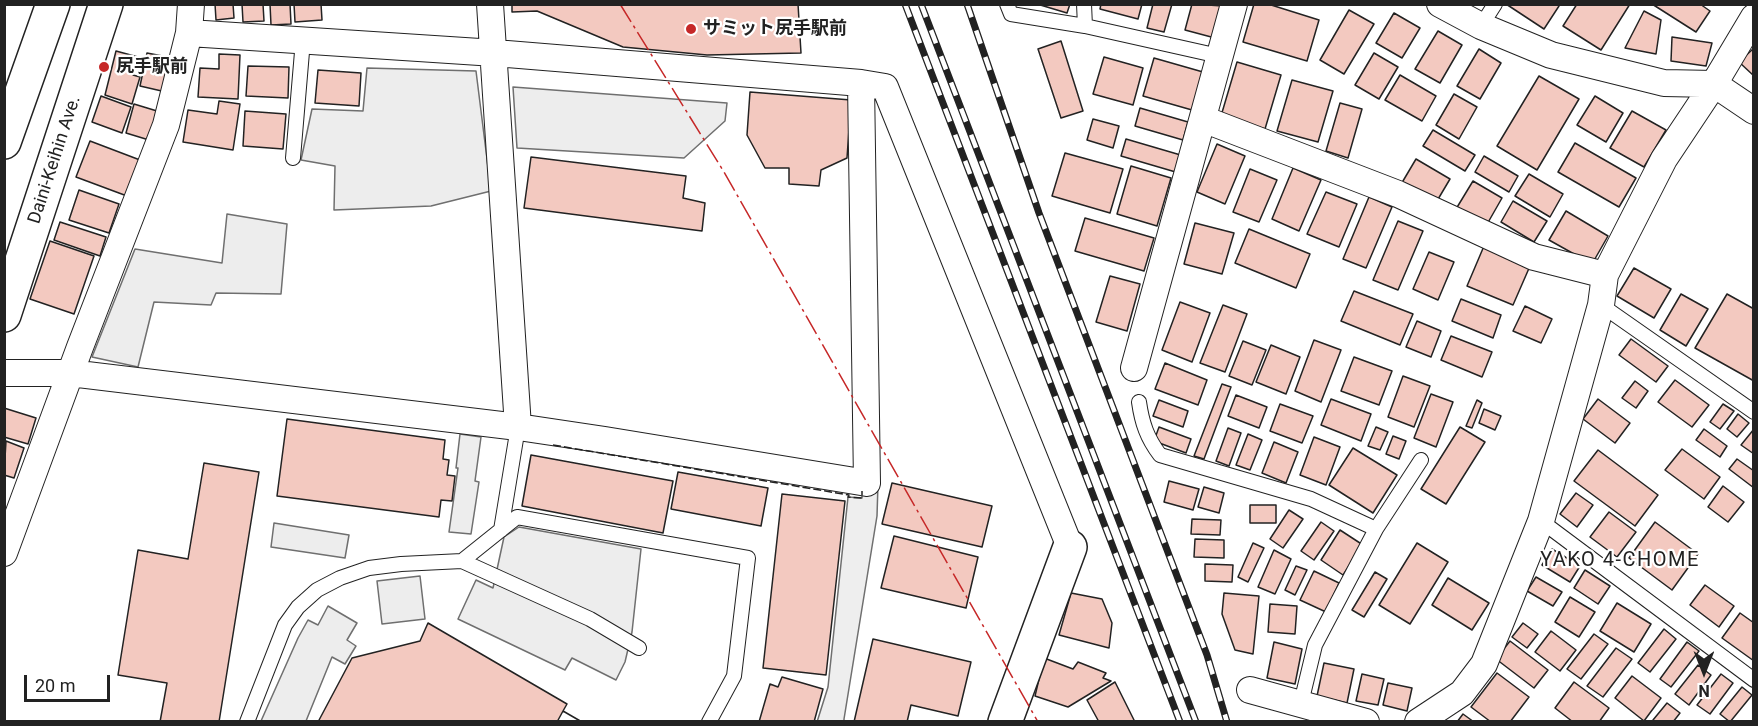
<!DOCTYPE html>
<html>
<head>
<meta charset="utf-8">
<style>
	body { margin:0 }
	#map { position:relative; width:1758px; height:726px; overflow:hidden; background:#fff; font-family:Roboto,sans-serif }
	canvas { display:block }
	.frame { position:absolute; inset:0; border:6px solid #222; pointer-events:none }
	.north { position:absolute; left:1674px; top:642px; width:60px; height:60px; -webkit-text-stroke:4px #fff; paint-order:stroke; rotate:180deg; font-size:16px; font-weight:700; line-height:24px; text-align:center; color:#222 }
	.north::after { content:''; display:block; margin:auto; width:21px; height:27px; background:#222; clip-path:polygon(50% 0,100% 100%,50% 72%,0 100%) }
	.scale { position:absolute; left:24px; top:675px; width:86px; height:27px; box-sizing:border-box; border:3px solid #222; border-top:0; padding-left:8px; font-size:18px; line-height:21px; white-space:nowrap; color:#222; -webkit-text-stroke:4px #fff; paint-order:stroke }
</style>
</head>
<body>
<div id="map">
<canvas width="1758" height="726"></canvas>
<div class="frame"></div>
<div class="north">N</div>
<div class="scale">20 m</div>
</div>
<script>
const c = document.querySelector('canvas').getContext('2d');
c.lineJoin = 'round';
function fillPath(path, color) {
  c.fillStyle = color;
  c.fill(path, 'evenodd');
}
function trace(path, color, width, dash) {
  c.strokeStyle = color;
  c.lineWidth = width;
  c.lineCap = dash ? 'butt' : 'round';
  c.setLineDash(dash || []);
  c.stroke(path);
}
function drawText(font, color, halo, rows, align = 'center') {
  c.font = font + ' Roboto,"Noto Sans JP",sans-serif';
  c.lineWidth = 4.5;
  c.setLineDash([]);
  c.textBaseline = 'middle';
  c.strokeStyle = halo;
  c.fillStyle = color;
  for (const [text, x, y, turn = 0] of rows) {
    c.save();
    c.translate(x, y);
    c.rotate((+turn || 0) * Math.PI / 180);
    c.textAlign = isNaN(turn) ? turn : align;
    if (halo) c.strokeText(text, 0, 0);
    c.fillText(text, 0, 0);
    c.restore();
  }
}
const green = new Path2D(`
	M 878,484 L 877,516 L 844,719 L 844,721 L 817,722 L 828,687 L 848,497 L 862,498 L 862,490 Z`);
fillPath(green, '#eee');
trace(green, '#6f6f6f', 1.5);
const parking = new Path2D(`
	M 367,68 L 476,71 L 491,191 L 431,206 L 334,210 L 335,166 L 301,160 L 312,109 L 363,111 Z
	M 513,87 L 727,103 L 725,121 L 684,158 L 517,148 Z
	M 227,214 L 287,224 L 281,294 L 216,293 L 211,305 L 154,302 L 138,367 L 92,357 L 135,249 L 222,263 Z
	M 460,434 L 481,437 L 475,481 L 479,482 L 471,534 L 449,532 L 458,468 L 456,468 Z
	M 274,523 L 349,535 L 345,558 L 271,547 Z
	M 519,527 L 641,549 L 632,632 L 625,662 L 616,680 L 572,658 L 565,670 L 458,619 L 476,580 L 493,588 L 504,537 Z
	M 420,576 L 425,619 L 382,624 L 377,581 Z
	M 328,606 L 357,623 L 347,640 L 356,646 L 345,664 L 332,657 L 306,721 L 261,721 L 298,638 L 308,620 L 318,625 Z`);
fillPath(parking, '#ededed');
trace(parking, '#6f6f6f', 1.5);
const building = new Path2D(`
	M 215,4 L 233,4 L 234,18 L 216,20 Z
	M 242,4 L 263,4 L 264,21 L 243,22 Z
	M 270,4 L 290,4 L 291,24 L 271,25 Z
	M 294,4 L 321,4 L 322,20 L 295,22 Z
	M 512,4 L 798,4 L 801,53 L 707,55 L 623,47 L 537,11 L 512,12 Z
	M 1037,4 L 1070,4 L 1067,13 Z
	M 1101,4 L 1142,4 L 1138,19 L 1100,9 Z
	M 1153,4 L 1172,4 L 1164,32 L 1147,28 Z
	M 1192,4 L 1223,6 L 1215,38 L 1185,30 Z
	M 1254,4 L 1268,4 L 1319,20 L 1307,61 L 1243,42 Z
	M 1506,4 L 1557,4 L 1559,6 L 1544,29 Z
	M 1577,4 L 1630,4 L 1601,50 L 1563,26 Z
	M 1652,4 L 1700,4 L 1710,11 L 1696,32 Z
	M 1349,10 L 1374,24 L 1344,74 L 1320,60 Z
	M 1644,11 L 1661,20 L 1656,54 L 1625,48 Z
	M 1394,13 L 1420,28 L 1402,58 L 1376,43 Z
	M 1438,31 L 1462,45 L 1440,83 L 1415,69 Z
	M 1672,37 L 1712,43 L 1706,66 L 1671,61 Z
	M 1061,41 L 1083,111 L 1061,118 L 1038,49 Z
	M 1754,48 L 1754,76 L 1739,62 Z
	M 1479,49 L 1501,63 L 1480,99 L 1457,86 Z
	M 116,51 L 138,57 L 133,75 L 140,77 L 132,104 L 105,95 Z
	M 147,53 L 173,58 L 166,92 L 140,86 Z
	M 1374,53 L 1398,67 L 1379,99 L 1355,85 Z
	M 219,54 L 240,55 L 238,99 L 198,97 L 200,68 L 219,69 Z
	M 1104,57 L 1143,68 L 1133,105 L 1093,94 Z
	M 1154,58 L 1203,72 L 1192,110 L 1143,96 Z
	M 1237,62 L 1281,75 L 1265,129 L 1221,116 Z
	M 248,66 L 289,67 L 288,98 L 246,96 Z
	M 318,70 L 361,73 L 359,106 L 315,103 Z
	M 1400,75 L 1436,96 L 1422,121 L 1385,100 Z
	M 1539,76 L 1579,99 L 1537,170 L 1497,146 Z
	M 1292,80 L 1333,91 L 1318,142 L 1277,131 Z
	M 750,92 L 851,100 L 847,158 L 821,170 L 819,186 L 789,184 L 789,168 L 765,168 L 747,135 Z
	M 1454,94 L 1477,107 L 1459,139 L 1436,125 Z
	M 101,96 L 131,107 L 122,133 L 92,122 Z
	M 1595,96 L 1623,113 L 1606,142 L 1577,125 Z
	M 219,101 L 240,104 L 233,150 L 183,142 L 188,110 L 217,114 Z
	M 1340,103 L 1362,109 L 1348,158 L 1326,151 Z
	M 134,104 L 157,111 L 149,140 L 126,133 Z
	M 1140,108 L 1188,122 L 1183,140 L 1135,126 Z
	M 245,111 L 286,114 L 283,149 L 243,146 Z
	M 1632,111 L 1666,130 L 1644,167 L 1610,148 Z
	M 1093,119 L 1119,126 L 1113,148 L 1087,140 Z
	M 1433,130 L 1475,155 L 1465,171 L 1423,146 Z
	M 1126,139 L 1184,156 L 1179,173 L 1121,156 Z
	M 90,141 L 140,160 L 127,196 L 76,177 Z
	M 1575,143 L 1636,178 L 1619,207 L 1558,172 Z
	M 1217,144 L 1245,156 L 1225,204 L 1197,192 Z
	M 1065,153 L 1123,169 L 1110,213 L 1052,196 Z
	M 1484,156 L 1518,176 L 1509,192 L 1475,172 Z
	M 531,157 L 686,176 L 683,198 L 705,203 L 702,231 L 524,208 Z
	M 1416,159 L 1450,179 L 1434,206 L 1400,186 Z
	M 1131,166 L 1171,178 L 1157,226 L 1117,214 Z
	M 1293,168 L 1321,180 L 1299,231 L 1272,219 Z
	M 1250,169 L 1277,180 L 1259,222 L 1233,212 Z
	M 1529,174 L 1563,194 L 1550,217 L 1515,196 Z
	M 1473,181 L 1502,198 L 1486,226 L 1456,209 Z
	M 79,190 L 119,204 L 109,233 L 69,220 Z
	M 1326,192 L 1357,204 L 1339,247 L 1307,234 Z
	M 1369,197 L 1392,207 L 1366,268 L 1343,259 Z
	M 1513,201 L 1547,221 L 1534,242 L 1501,222 Z
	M 1566,211 L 1608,236 L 1592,264 L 1549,240 Z
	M 1085,218 L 1154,238 L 1144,271 L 1075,251 Z
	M 1398,221 L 1423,231 L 1398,290 L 1373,280 Z
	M 60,222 L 106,237 L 100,256 L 54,240 Z
	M 1195,223 L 1234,233 L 1222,274 L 1184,264 Z
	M 1249,229 L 1310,254 L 1296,288 L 1235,263 Z
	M 50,241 L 94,256 L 74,314 L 30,299 Z
	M 1484,246 L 1530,266 L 1513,305 L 1467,286 Z
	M 1429,252 L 1454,262 L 1438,300 L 1413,289 Z
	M 1634,268 L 1671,289 L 1654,318 L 1617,296 Z
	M 1110,276 L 1140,284 L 1127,331 L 1096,322 Z
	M 1354,291 L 1413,314 L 1400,345 L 1341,321 Z
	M 1681,294 L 1708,309 L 1686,346 L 1660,330 Z
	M 1727,294 L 1754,309 L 1754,381 L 1695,348 Z
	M 1461,299 L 1501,315 L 1493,338 L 1452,321 Z
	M 1180,302 L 1210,313 L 1192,362 L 1162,350 Z
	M 1223,305 L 1247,314 L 1225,372 L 1200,363 Z
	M 1525,306 L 1552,319 L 1541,343 L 1513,331 Z
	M 1417,321 L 1441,331 L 1431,357 L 1406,347 Z
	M 1451,336 L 1492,352 L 1482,377 L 1441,360 Z
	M 1631,339 L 1668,366 L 1656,382 L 1619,355 Z
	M 1314,340 L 1341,350 L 1321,402 L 1295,391 Z
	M 1243,341 L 1266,350 L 1252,385 L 1229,376 Z
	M 1271,345 L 1300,357 L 1286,394 L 1256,382 Z
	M 1354,357 L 1392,371 L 1379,405 L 1341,391 Z
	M 1165,363 L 1207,380 L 1198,405 L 1155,389 Z
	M 1403,376 L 1430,386 L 1414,427 L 1388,417 Z
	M 1675,380 L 1709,405 L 1692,427 L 1658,402 Z
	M 1635,381 L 1648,391 L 1636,408 L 1622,398 Z
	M 1222,384 L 1231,387 L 1204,459 L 1194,456 Z
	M 1431,394 L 1453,402 L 1436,447 L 1414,438 Z
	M 1236,395 L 1267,407 L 1259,428 L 1228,416 Z
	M 1331,399 L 1371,414 L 1361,441 L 1321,425 Z
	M 1598,399 L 1630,423 L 1615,443 L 1583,419 Z
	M 1159,400 L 1188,411 L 1183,427 L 1153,416 Z
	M 1477,400 L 1482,403 L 1472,428 L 1466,426 Z
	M 1280,404 L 1313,416 L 1302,443 L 1270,431 Z
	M 1723,404 L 1734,411 L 1720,429 L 1710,422 Z
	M 4,408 L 36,418 L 28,444 L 4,437 Z
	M 1484,409 L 1501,416 L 1495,430 L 1479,423 Z
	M 1738,414 L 1749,423 L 1737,437 L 1727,429 Z
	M 287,419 L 445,440 L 443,459 L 449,460 L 447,475 L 455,476 L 452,501 L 441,500 L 439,517 L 277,496 Z
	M 1159,427 L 1191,439 L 1186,453 L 1154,441 Z
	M 1376,427 L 1388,432 L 1380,450 L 1368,446 Z
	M 1460,427 L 1485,442 L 1446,504 L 1421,489 Z
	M 1228,428 L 1241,433 L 1229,466 L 1216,461 Z
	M 1704,429 L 1727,446 L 1720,457 L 1696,440 Z
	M 1754,429 L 1754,454 L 1741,445 Z
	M 1248,434 L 1262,440 L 1250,470 L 1236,465 Z
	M 1393,436 L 1406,441 L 1399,459 L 1386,454 Z
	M 1314,437 L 1340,447 L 1326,485 L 1300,475 Z
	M 6,441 L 24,448 L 14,478 L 4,475 Z
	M 1274,442 L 1298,452 L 1286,483 L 1262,473 Z
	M 1353,448 L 1397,475 L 1373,513 L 1329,485 Z
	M 1682,449 L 1720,477 L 1704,499 L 1665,470 Z
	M 1598,450 L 1658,495 L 1635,526 L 1574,481 Z
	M 531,455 L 673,481 L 663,533 L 522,506 Z
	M 1737,459 L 1754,471 L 1754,488 L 1729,469 Z
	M 204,463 L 259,472 L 219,722 L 160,722 L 167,683 L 118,675 L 138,550 L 188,559 Z
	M 678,472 L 768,488 L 761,526 L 671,509 Z
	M 1169,481 L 1199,489 L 1193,510 L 1164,502 Z
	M 892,483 L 992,506 L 982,547 L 882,524 Z
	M 1723,486 L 1744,502 L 1728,522 L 1708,507 Z
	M 1204,487 L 1224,493 L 1219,513 L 1198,507 Z
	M 1576,493 L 1593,505 L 1577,527 L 1560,514 Z
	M 782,494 L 845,501 L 826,675 L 763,668 Z
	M 1250,505 L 1276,505 L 1276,523 L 1250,523 Z
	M 1289,510 L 1303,519 L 1283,548 L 1270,539 Z
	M 1609,512 L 1636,532 L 1617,557 L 1590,537 Z
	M 1192,519 L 1221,520 L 1220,535 L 1191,534 Z
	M 1321,522 L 1334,531 L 1314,560 L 1301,551 Z
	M 1655,522 L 1698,554 L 1672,590 L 1629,558 Z
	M 1340,530 L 1363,545 L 1343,575 L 1321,560 Z
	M 894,536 L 978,557 L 966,608 L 881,588 Z
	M 1195,539 L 1224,540 L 1224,558 L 1194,557 Z
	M 1253,543 L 1264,548 L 1248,582 L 1238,577 Z
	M 1417,543 L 1448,562 L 1410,624 L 1379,605 Z
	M 1552,549 L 1580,566 L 1570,582 L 1542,565 Z
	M 1274,550 L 1291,559 L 1275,594 L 1258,587 Z
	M 1205,564 L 1233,565 L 1232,582 L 1205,581 Z
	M 1296,566 L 1307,570 L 1295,595 L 1285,590 Z
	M 1585,570 L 1610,586 L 1598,604 L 1574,588 Z
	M 1314,571 L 1339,583 L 1326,612 L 1300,600 Z
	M 1375,572 L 1387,579 L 1364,617 L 1352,610 Z
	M 1536,577 L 1562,592 L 1553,606 L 1527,591 Z
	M 1448,578 L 1489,603 L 1472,630 L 1432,605 Z
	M 1705,585 L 1734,606 L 1719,627 L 1690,605 Z
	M 1071,593 L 1102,599 L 1112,623 L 1109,648 L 1059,635 Z
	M 1224,593 L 1259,596 L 1253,654 L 1235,650 L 1222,614 Z
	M 1570,597 L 1595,612 L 1579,637 L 1555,622 Z
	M 1617,603 L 1651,624 L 1634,652 L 1600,631 Z
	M 1270,604 L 1297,606 L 1295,634 L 1268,632 Z
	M 1740,613 L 1754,623 L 1754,661 L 1722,638 Z
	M 428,623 L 567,704 L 563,711 L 582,722 L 318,722 L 352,658 L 420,641 Z
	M 1523,623 L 1538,634 L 1527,648 L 1512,637 Z
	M 1664,629 L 1676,639 L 1650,672 L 1638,663 Z
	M 1551,631 L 1576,650 L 1560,671 L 1535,652 Z
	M 1594,634 L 1608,644 L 1581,679 L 1567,669 Z
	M 873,639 L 971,662 L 958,716 L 911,705 L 907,722 L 854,722 Z
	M 1510,641 L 1548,670 L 1534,688 L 1496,659 Z
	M 1274,642 L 1302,649 L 1295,684 L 1267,678 Z
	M 1687,642 L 1699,651 L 1671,687 L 1660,679 Z
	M 1616,648 L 1632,659 L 1603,697 L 1587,686 Z
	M 1044,658 L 1073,669 L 1078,662 L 1106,673 L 1103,678 L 1111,681 L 1068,707 L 1035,696 Z
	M 1324,663 L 1354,669 L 1347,703 L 1317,696 Z
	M 1698,665 L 1711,675 L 1689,705 L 1675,694 Z
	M 1497,673 L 1529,697 L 1510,722 L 1491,722 L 1471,707 Z
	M 1362,674 L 1384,679 L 1378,705 L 1356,701 Z
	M 1721,674 L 1733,683 L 1710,714 L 1697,705 Z
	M 1632,676 L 1661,698 L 1644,721 L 1615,698 Z
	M 782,677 L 823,689 L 814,722 L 759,722 L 770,684 L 778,687 Z
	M 1115,682 L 1135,722 L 1099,722 L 1087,700 Z
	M 1574,682 L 1609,708 L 1599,722 L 1573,722 L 1555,708 Z
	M 1388,683 L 1412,688 L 1407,711 L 1383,705 Z
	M 1742,687 L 1752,695 L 1730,722 L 1720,714 Z
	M 1667,703 L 1680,713 L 1673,722 L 1655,722 L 1653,720 Z
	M 563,711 L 582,722 L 557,722 Z
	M 1463,714 L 1474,722 L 1457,722 Z`);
fillPath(building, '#f3c9c0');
trace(building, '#222', 1.5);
const lane = new Path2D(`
	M 1007,4 L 1011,14 L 1085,26 L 1219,56
	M 1084,4 L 1085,26
	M 1481,26 L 1495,4
	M 293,158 L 303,40
	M 1601,305 L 1754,412
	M 1139,402 C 1142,423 1147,438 1160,455 L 1311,499 L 1376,529
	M 1541,521 L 1754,680
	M 501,530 L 518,427
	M 462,561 L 517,517 L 748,558 L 734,676 L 709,722
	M 1301,703 L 1315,645 L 1376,529 L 1421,460
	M 247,722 L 285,625 L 298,607 L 317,590 L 340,578 L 369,568 L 401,564 L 462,561 L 590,619 L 639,648`);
const street = new Path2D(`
	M 490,4 L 518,427
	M 1440,4 L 1481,26 L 1551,55 L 1664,83 L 1714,84 L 1754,111
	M 189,33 L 495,53 L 861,83 L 885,87 L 1070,547
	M 1203,119 L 1398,194 L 1534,257 L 1605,275
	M 1134,368 L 1234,4
	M 4,373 L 70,373 L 518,427 L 605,440 L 867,483 L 861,83
	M 4,553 L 80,347 L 166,125 L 189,33 L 191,4
	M 1250,690 L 1366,722
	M 1418,722 L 1462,693 L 1484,664 L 1541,521 L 1601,305 L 1605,275 L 1664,159 L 1714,84 L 1754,17`);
const secondary = new Path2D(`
	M 1005,722 L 1070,547`);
const highway = new Path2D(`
	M 4,142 L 53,4
	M 4,315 L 106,4`);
trace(lane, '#222', 16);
trace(street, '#222', 28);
trace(secondary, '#222', 36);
trace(highway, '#222', 36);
trace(lane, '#fff', 14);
trace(street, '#fff', 26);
trace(secondary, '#fff', 33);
trace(highway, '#fff', 33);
const rail = new Path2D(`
	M 905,4 L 1180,722
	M 921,4 L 1196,722
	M 967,4 L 1039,213 L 1207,655 L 1227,722`);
trace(rail, '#222', 7);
trace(rail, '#fff', 4.5, [14]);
trace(new Path2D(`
	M 553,445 L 849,495 L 848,497 L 862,498 L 862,491`), '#222', 1.5, [8, 3]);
trace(new Path2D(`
	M 620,4 L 724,172 L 1038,722`), '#c62828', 1.5, [21, 4.5, 3, 4.5]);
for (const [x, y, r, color] of [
	[691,29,6,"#c62828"],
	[104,67,6,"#c62828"]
]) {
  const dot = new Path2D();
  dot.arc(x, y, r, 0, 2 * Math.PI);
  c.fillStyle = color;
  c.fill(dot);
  trace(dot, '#fff', 2);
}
drawText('bold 18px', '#222', '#fff', [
	["サミット尻手駅前",703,29],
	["尻手駅前",116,67]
], 'left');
drawText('18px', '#222', '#fff', [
	["Daini-Keihin Ave.",55,160,-72]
]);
c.letterSpacing = '1.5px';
drawText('20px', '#222', '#fff', [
	["YAKO 4-CHOME",1620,561]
]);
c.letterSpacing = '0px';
</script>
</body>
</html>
